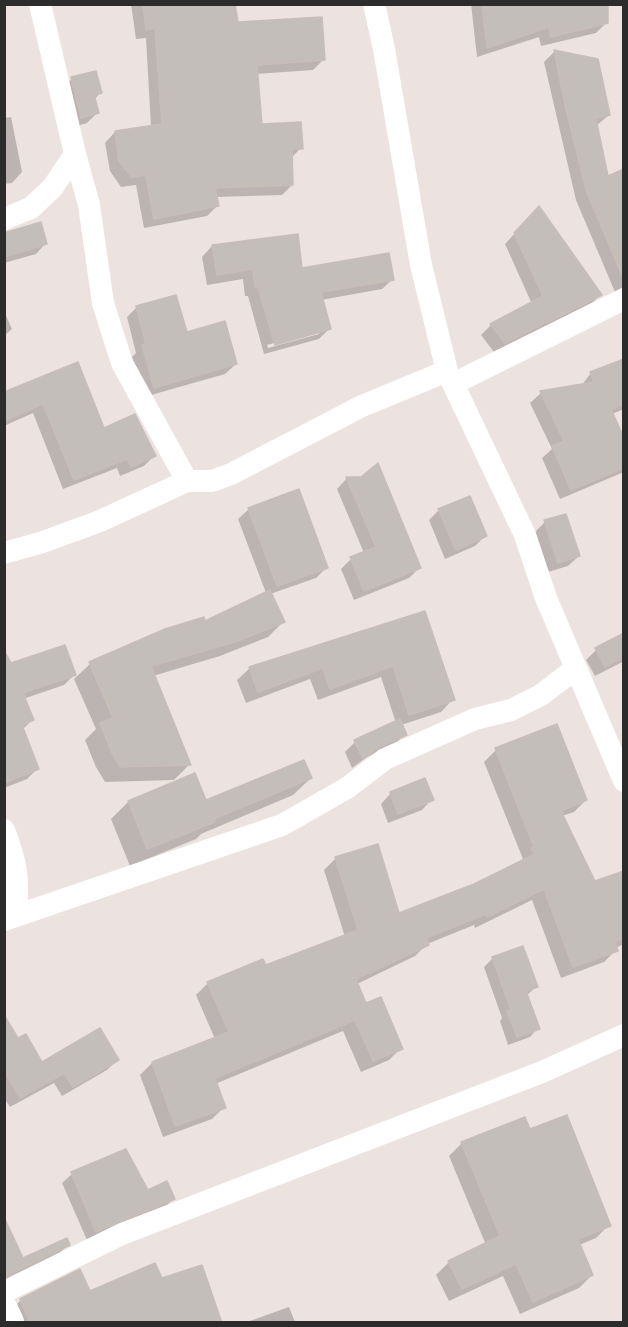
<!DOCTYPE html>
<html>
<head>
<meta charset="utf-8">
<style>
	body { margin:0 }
	#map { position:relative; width:628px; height:1327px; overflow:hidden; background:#ece2e0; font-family:Montserrat,sans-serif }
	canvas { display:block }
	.frame { position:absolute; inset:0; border:6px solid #2c2c2c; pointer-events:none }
</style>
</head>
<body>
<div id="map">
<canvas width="628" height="1327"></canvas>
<div class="frame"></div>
</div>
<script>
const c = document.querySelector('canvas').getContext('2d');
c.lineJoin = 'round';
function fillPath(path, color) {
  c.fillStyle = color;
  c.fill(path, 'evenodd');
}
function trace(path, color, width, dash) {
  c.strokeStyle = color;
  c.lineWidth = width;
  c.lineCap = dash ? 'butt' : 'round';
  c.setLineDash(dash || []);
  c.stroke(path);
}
fillPath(new Path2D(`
	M 131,4 L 233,4 L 237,24 L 323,60 L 313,70 L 256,74 L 261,125 L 301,148 L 291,158 L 292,185 L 282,195 L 216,197 L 217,206 L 207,216 L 144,228 L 136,185 L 121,187 L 110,171 L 105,143 L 115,132 L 151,127 L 146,38 L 136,39 Z
	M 471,4 L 607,4 L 606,23 L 596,33 L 541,46 L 539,37 L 477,57 Z
	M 554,52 L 609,115 L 596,126 L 606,178 L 624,171 L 624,287 L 615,292 L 576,200 L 544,62 Z
	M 72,79 L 100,93 L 94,100 L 97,113 L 87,123 L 70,128 L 61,89 Z
	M 11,117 L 22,172 L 12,183 L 4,184 L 4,118 Z
	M 529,218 L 600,295 L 590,305 L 494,352 L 481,335 L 491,325 L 532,304 L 505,244 Z
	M 4,235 L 46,243 L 36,254 L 4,263 Z
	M 212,246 L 300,270 L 393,279 L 382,289 L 321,300 L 329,329 L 319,339 L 264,354 L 248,296 L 245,296 L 243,279 L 207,285 L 202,257 ZM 319,331 L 319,334 L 268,348 L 267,345 Z
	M 137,307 L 186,334 L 236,364 L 225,374 L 144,397 L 132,357 L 136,353 L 127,317 Z
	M 4,311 L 12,329 L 4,336 Z
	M 624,361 L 624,409 L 612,414 L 624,442 L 624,472 L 560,499 L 542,458 L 552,449 L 530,403 L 541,393 L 581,386 L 591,373 Z
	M 77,364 L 103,430 L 154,456 L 144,466 L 120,476 L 117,468 L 63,489 L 33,413 L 4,426 L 4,394 Z
	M 347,478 L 420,567 L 409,578 L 354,600 L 341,569 L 351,559 L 364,553 L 337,489 Z
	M 249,509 L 326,568 L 316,578 L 270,594 L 283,622 L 268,637 L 220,656 L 153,676 L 190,764 L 174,780 L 105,782 L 96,767 L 85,740 L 96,729 L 74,679 L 90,664 L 165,630 L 205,624 L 266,593 L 238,519 Z
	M 439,510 L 485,536 L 475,546 L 445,559 L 429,520 Z
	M 545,522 L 579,556 L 568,566 L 548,572 L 535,532 Z
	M 424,613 L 453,699 L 441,712 L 401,725 L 405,734 L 395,744 L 367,757 L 352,768 L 345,752 L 355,742 L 396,723 L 381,677 L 318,700 L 310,679 L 246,703 L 237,680 L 250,668 Z
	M 624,635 L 624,661 L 595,676 L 586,660 L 596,650 Z
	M 4,673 L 74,675 L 64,685 L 23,699 L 32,720 L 22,730 L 37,769 L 27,779 L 4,788 Z
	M 496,750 L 586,800 L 574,812 L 562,816 L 595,883 L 624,873 L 624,944 L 615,948 L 616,950 L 604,962 L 561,978 L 532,900 L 475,928 L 474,925 L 427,944 L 415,956 L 357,984 L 365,1004 L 401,1048 L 389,1060 L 361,1072 L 343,1031 L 215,1084 L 224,1107 L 212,1119 L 163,1137 L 140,1075 L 152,1063 L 215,1039 L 196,995 L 208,983 L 265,967 L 345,937 L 324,870 L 336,858 L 398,915 L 475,885 L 523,859 L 484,762 Z
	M 311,778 L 293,795 L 201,834 L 196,839 L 130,866 L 111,819 L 128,802 L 205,802 Z
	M 391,793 L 432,799 L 422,810 L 388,823 L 381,804 Z
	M 522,948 L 537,986 L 526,996 L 538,1028 L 530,1037 L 508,1045 L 500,1021 L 502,1018 L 484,967 L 492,959 Z
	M 4,1018 L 17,1040 L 41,1064 L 117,1060 L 107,1070 L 62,1096 L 54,1083 L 10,1107 L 4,1098 Z
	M 529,1131 L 609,1225 L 596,1238 L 579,1245 L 592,1275 L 579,1288 L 520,1314 L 503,1276 L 449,1301 L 436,1275 L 449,1262 L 486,1245 L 449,1156 L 462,1143 Z
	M 72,1174 L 147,1192 L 173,1199 L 164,1208 L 87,1240 L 62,1183 Z
	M 4,1221 L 23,1260 L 68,1244 L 58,1255 L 4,1281 Z
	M 80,1272 L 89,1293 L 161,1280 L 220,1322 L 8,1322 L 5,1316 L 20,1301 Z
	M 289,1307 L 295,1322 L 247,1322 Z`), '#0003');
const building = new Path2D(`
	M 143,4 L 235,4 L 238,22 L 322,17 L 325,60 L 257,65 L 262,124 L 301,122 L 303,149 L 292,149 L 293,185 L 215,188 L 219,206 L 154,219 L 146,175 L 132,177 L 119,161 L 115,131 L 162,124 L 155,28 L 146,30 Z
	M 482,4 L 608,4 L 608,23 L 551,37 L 549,27 L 487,48 Z
	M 554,50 L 598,59 L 610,115 L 596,119 L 608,176 L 624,169 L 623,278 L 586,190 L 565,105 Z
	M 96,71 L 102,93 L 94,95 L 99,113 L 81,118 L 71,77 Z
	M 539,206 L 602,295 L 505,343 L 490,324 L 543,296 L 514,233 Z
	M 41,222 L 47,244 L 4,257 L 4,233 Z
	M 298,234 L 302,268 L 389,253 L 394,280 L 321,292 L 331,329 L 275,345 L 258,287 L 255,287 L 253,269 L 217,275 L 212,245 Z
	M 176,295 L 187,332 L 225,321 L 237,364 L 154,388 L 142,345 L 146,344 L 136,306 Z
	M 624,359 L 624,404 L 611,409 L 624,438 L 624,468 L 571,490 L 552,446 L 564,441 L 540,391 L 594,382 L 590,372 Z
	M 78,362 L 104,428 L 135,414 L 156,456 L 131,467 L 127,459 L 74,480 L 43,404 L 4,421 L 4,392 Z
	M 378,463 L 421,568 L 364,591 L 350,557 L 376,547 L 346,477 L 361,477 Z
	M 299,489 L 328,568 L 277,586 L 248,508 Z
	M 470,496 L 487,536 L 456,550 L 438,509 Z
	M 566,514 L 580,556 L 558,563 L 544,520 Z
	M 270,590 L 285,622 L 238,641 L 151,666 L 191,765 L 120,767 L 111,751 L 100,723 L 113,718 L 89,662 L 165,629 L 204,617 L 205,621 Z
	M 425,611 L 455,700 L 409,715 L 393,666 L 330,689 L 323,668 L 258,692 L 249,667 Z
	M 624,633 L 624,657 L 605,667 L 595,648 Z
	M 65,645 L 76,675 L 23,693 L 34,720 L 22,725 L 39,769 L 4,783 L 4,650 L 11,663 Z
	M 400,719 L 407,735 L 379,747 L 363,759 L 354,740 Z
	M 557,724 L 587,800 L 561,811 L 595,881 L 624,871 L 624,938 L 615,941 L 618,951 L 573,967 L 544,889 L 487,917 L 486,914 L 426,938 L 429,945 L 356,979 L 366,1003 L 381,997 L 403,1049 L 373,1061 L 355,1020 L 215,1078 L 226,1108 L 175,1126 L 152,1062 L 229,1032 L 207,982 L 263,959 L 266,965 L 358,930 L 335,857 L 378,844 L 399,913 L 474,884 L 535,854 L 531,848 L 534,847 L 495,748 Z
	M 304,760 L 312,778 L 214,819 L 215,822 L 147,849 L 128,801 L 195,773 L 206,800 Z
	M 425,778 L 434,800 L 398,814 L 390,792 Z
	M 523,946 L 538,987 L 526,991 L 540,1029 L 517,1037 L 507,1011 L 511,1010 L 492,957 Z
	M 4,1015 L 18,1038 L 26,1034 L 42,1062 L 100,1028 L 119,1060 L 73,1087 L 64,1073 L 20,1098 L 4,1070 Z
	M 567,1115 L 611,1226 L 578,1239 L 593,1275 L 533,1302 L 516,1264 L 462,1289 L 448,1261 L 500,1236 L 461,1142 L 525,1117 L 530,1129 Z
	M 126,1149 L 148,1190 L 167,1181 L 175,1199 L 96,1232 L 71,1172 Z
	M 4,1217 L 23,1258 L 67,1238 L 70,1245 L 4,1277 Z
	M 155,1263 L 162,1278 L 202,1265 L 222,1323 L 30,1323 L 20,1299 L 80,1269 L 90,1291 Z`);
fillPath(building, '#c4bebb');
trace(building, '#c7bdb9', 1.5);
trace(new Path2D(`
	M 40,4 L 75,154 L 89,205 L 103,303 L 122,363 L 187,481
	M 374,4 L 384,49 L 421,265 L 447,371 L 525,535 L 546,598 L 624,781
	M 4,219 L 31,208 L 53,187 L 75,154
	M 453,384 L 624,299
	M 4,553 L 43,542 L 100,521 L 187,481 L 212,481 L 231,474 L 362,406 L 447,371
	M 4,830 C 17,864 19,879 16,915
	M 4,920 L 282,825 L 347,788 L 385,759 L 475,719 L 511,710 L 541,695 L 575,669
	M 4,1292 L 122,1234 L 542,1072 L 624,1035`), '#fff', 22);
trace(new Path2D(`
	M 4,1309 L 10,1322`), '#fff', 28);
</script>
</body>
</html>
